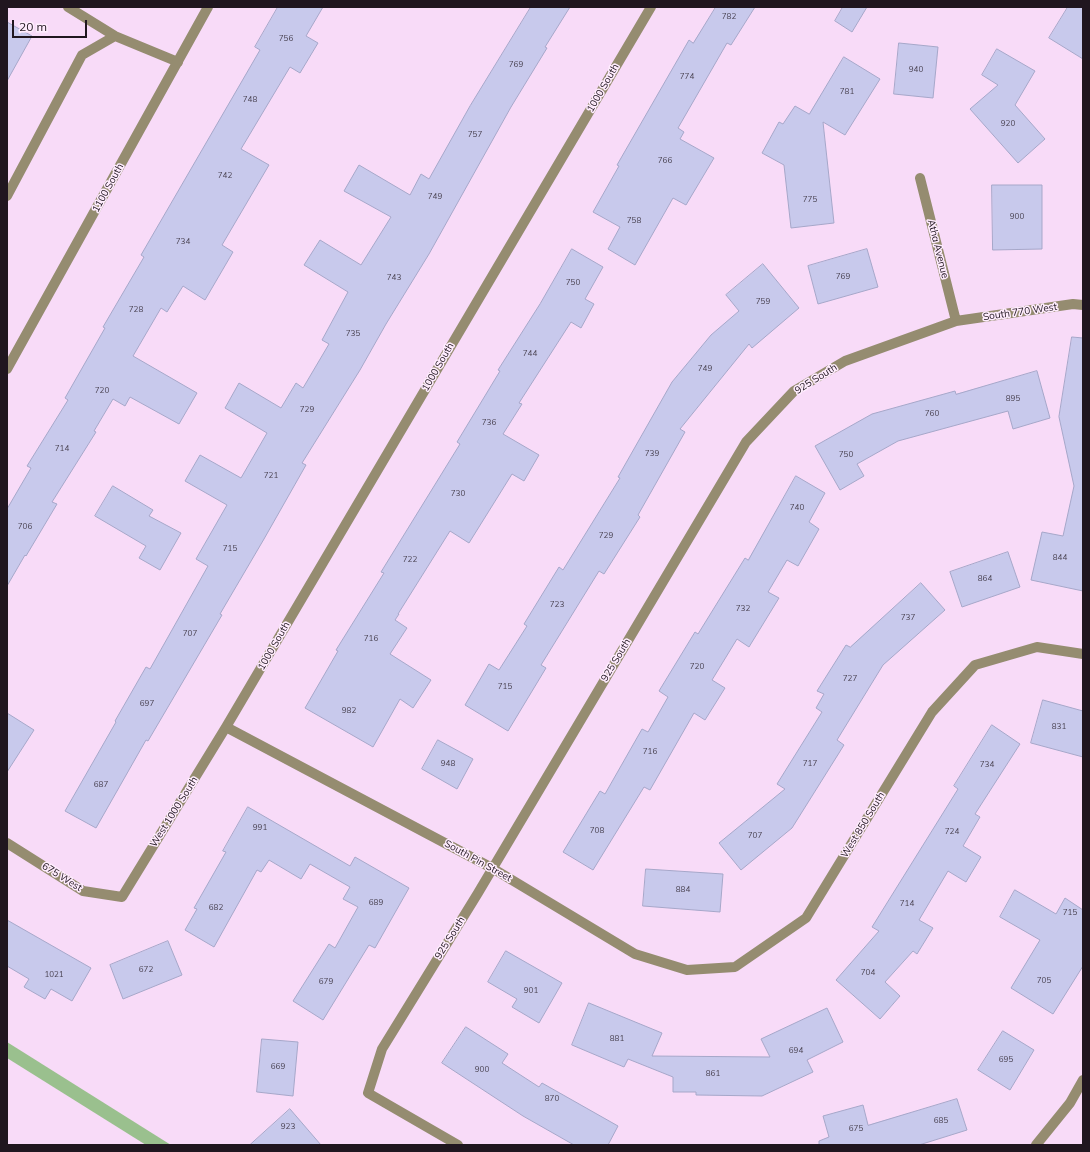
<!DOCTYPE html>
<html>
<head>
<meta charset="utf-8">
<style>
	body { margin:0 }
	#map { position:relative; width:1090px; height:1152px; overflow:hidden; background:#f8dbf8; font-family:Mulish,sans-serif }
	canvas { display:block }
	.frame { position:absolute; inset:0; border:8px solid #20161f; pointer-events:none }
	.scale { position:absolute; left:12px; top:20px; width:75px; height:18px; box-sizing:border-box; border:2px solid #20161f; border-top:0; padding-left:5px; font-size:12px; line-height:14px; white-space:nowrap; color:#20161f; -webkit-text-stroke:3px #ffedfe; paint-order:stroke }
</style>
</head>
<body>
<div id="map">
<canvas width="1090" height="1152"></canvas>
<div class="frame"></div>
<div class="scale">20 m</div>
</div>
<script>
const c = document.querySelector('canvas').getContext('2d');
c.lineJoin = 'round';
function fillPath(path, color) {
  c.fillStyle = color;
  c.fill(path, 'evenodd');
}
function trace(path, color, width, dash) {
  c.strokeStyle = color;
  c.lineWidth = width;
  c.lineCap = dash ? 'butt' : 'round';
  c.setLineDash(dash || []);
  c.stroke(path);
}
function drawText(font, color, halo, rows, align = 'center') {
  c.font = font + ' Mulish,sans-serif';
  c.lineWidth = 3;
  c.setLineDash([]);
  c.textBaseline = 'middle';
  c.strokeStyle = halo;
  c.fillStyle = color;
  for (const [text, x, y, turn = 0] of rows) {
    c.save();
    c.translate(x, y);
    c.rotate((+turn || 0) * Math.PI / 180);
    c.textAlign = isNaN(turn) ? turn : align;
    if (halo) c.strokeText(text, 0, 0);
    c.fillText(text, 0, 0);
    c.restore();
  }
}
fillPath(new Path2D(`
	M 7,1042 L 171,1145 L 146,1145 L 7,1058 Z`), '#9ac08e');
const building = new Path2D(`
	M 278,7 L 323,7 L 306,36 L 318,43 L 300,73 L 290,67 L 241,149 L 269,165 L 222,245 L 233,252 L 205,300 L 183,286 L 167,312 L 161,308 L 133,356 L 197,393 L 179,424 L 130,397 L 125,406 L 113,399 L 94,431 L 96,432 L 52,502 L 57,504 L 26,556 L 25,555 L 7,586 L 7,509 L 31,468 L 27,466 L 68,400 L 65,398 L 105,328 L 103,327 L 144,257 L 141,255 L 260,50 L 255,47 Z
	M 531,7 L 570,7 L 545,47 L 547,48 L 511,107 L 429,254 L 386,324 L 360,370 L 302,463 L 306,465 L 264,539 L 220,614 L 222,615 L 148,741 L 146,740 L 96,828 L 65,811 L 116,722 L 115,721 L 146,667 L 150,669 L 208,566 L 196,559 L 227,505 L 185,481 L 200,455 L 241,478 L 267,433 L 225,408 L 239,383 L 281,408 L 296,383 L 303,388 L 329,344 L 322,340 L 348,292 L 304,265 L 320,240 L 361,265 L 391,217 L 344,191 L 359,165 L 410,195 L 421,174 L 429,179 L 470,106 Z
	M 716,7 L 755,7 L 731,45 L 727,43 L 678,128 L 684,132 L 680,139 L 714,158 L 686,205 L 673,198 L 635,265 L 608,249 L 620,227 L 593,212 L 619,166 L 617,165 L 689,40 L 693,43 Z
	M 843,7 L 867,7 L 852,32 L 835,21 Z
	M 1068,7 L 1083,7 L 1083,59 L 1049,38 Z
	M 7,22 L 32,36 L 7,81 Z
	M 899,43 L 938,47 L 933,98 L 894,94 Z
	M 997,49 L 1035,71 L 1015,105 L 1045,139 L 1018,163 L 970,109 L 998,85 L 982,75 Z
	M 844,57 L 880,79 L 845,135 L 823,122 L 834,223 L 791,228 L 784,165 L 762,153 L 779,122 L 783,124 L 795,106 L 809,114 Z
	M 992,185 L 1042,185 L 1042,249 L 993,250 Z
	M 572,249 L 603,267 L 585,299 L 594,304 L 581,328 L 571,322 L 519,403 L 522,404 L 503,434 L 539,455 L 524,481 L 512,474 L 469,543 L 450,531 L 398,614 L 399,614 L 395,620 L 407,628 L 390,654 L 431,680 L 413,708 L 400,699 L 373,747 L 305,708 L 338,651 L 336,650 L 384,573 L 381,572 L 460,444 L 457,442 L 500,371 L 498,370 L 540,304 Z
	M 867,249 L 878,287 L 818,304 L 808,266 Z
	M 763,264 L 799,308 L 752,348 L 749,344 L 680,429 L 685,432 L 638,515 L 640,517 L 604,574 L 599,571 L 541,665 L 546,668 L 508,731 L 465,705 L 489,664 L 499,670 L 527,626 L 524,624 L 559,567 L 563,570 L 620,478 L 618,477 L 672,382 L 711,335 L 739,311 L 726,295 Z
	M 1072,337 L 1083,338 L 1083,591 L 1031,580 L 1042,532 L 1063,536 L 1074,486 L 1059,417 Z
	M 1037,371 L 1050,418 L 1013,429 L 1008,411 L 898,441 L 857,464 L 864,476 L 840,490 L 815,446 L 872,414 L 955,391 L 956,394 Z
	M 796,476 L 825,493 L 809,522 L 819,529 L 798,566 L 787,560 L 768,592 L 779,598 L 749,647 L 737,639 L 712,680 L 725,688 L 705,720 L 694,713 L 650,790 L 644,787 L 593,870 L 563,852 L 600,791 L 605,794 L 642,729 L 648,732 L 668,697 L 659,691 L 695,632 L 698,634 L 745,558 L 748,560 Z
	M 113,486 L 153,510 L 149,516 L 181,533 L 160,570 L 139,558 L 146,546 L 95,516 Z
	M 1008,552 L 1020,587 L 962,607 L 950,572 Z
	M 921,583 L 945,610 L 883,665 L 837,740 L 844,745 L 792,828 L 741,870 L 719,843 L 785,789 L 777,784 L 822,712 L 816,708 L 824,694 L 817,691 L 846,645 L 850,647 Z
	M 1043,700 L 1083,711 L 1083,757 L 1031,743 Z
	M 7,713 L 34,730 L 7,772 Z
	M 992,725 L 1020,744 L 975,814 L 980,817 L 963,846 L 981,857 L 966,882 L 948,871 L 919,920 L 933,928 L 917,954 L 913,951 L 885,982 L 900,996 L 880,1019 L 836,980 L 879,931 L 872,927 L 958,789 L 954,786 Z
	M 438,740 L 473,759 L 457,789 L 422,769 Z
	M 248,807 L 350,866 L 355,857 L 409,888 L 375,948 L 369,945 L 323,1020 L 293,1001 L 329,944 L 335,948 L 358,907 L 343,899 L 350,887 L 310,864 L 301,879 L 269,860 L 261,872 L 257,870 L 214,947 L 185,930 L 197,909 L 194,908 L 226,852 L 223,851 Z
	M 646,869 L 723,874 L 720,912 L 643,906 Z
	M 1015,890 L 1056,914 L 1065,898 L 1083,910 L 1083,966 L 1053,1014 L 1011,988 L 1040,940 L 1000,917 Z
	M 7,920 L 91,968 L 72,1001 L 51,989 L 45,999 L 24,987 L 29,979 L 7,966 Z
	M 168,941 L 182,975 L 123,999 L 110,965 Z
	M 506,951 L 562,983 L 539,1023 L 512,1007 L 517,999 L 488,982 Z
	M 589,1003 L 662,1033 L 652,1056 L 770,1057 L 761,1039 L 827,1008 L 843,1042 L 807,1060 L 813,1072 L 762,1096 L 696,1095 L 696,1092 L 673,1092 L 673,1077 L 628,1059 L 624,1067 L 572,1045 Z
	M 466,1027 L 508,1054 L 502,1063 L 539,1087 L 542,1083 L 618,1126 L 608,1145 L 574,1145 L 523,1116 L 442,1063 Z
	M 1003,1031 L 1034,1050 L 1010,1090 L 978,1070 Z
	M 262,1039 L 298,1042 L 293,1096 L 257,1092 Z
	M 957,1099 L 967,1130 L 919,1145 L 819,1145 L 819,1141 L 829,1137 L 823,1116 L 863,1105 L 868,1125 Z
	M 290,1109 L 321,1145 L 250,1145 Z`);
fillPath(building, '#c8c9ec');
trace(building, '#a6a7c9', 1);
trace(new Path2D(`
	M 68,7 L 115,36 L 178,62
	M 7,196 L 82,55 L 115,36`), '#958c70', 10);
trace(new Path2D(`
	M 920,178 L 956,321
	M 7,369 L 208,7
	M 226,727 L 492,868 L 635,954 L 687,970 L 735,967 L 806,918 L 932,712 L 975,665 L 1037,647 L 1083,654
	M 7,843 L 83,891 L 122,897 L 226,727 L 651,7
	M 458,1145 L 368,1093 L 382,1049 L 478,893 L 746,442 L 794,391 L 845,361 L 956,321 L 1073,304 L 1083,305
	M 1036,1145 L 1070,1103 L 1083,1080`), '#958c70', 10);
drawText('8px', '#4a4352', null, [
	["782",729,17],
	["756",286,39],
	["769",516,65],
	["940",916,70],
	["774",687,77],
	["781",847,92],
	["748",250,100],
	["920",1008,124],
	["757",475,135],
	["766",665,161],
	["742",225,176],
	["749",435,197],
	["775",810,200],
	["900",1017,217],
	["758",634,221],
	["734",183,242],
	["769",843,277],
	["743",394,278],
	["750",573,283],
	["759",763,302],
	["728",136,310],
	["735",353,334],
	["744",530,354],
	["749",705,369],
	["720",102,391],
	["895",1013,399],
	["729",307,410],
	["760",932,414],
	["736",489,423],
	["714",62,449],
	["739",652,454],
	["750",846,455],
	["721",271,476],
	["730",458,494],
	["740",797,508],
	["706",25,527],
	["729",606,536],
	["715",230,549],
	["844",1060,558],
	["722",410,560],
	["864",985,579],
	["723",557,605],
	["732",743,609],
	["737",908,618],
	["707",190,634],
	["716",371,639],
	["720",697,667],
	["727",850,679],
	["715",505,687],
	["697",147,704],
	["982",349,711],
	["831",1059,727],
	["716",650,752],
	["948",448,764],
	["717",810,764],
	["734",987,765],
	["687",101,785],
	["991",260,828],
	["708",597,831],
	["724",952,832],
	["707",755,836],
	["884",683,890],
	["689",376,903],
	["714",907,904],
	["682",216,908],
	["715",1070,913],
	["672",146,970],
	["704",868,973],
	["1021",54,975],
	["705",1044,981],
	["679",326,982],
	["901",531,991],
	["881",617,1039],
	["694",796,1051],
	["695",1006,1060],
	["669",278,1067],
	["900",482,1070],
	["861",713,1074],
	["870",552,1099],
	["685",941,1121],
	["923",288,1127],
	["675",856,1129]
]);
drawText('10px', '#20161f', '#ffedfe', [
	["1000 South",603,88,-60],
	["1100 South",108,188,-61],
	["Atha Avenue",938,249,76],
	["South 770 West",1020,312,-8],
	["1000 South",438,367,-60],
	["925 South",816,379,-32],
	["1000 South",274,646,-60],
	["925 South",616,660,-59],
	["West 1000 South",174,812,-58],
	["West 850 South",863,825,-59],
	["South Pin Street",478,861,29],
	["675 West",62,877,32],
	["925 South",450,938,-58]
]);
</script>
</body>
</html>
